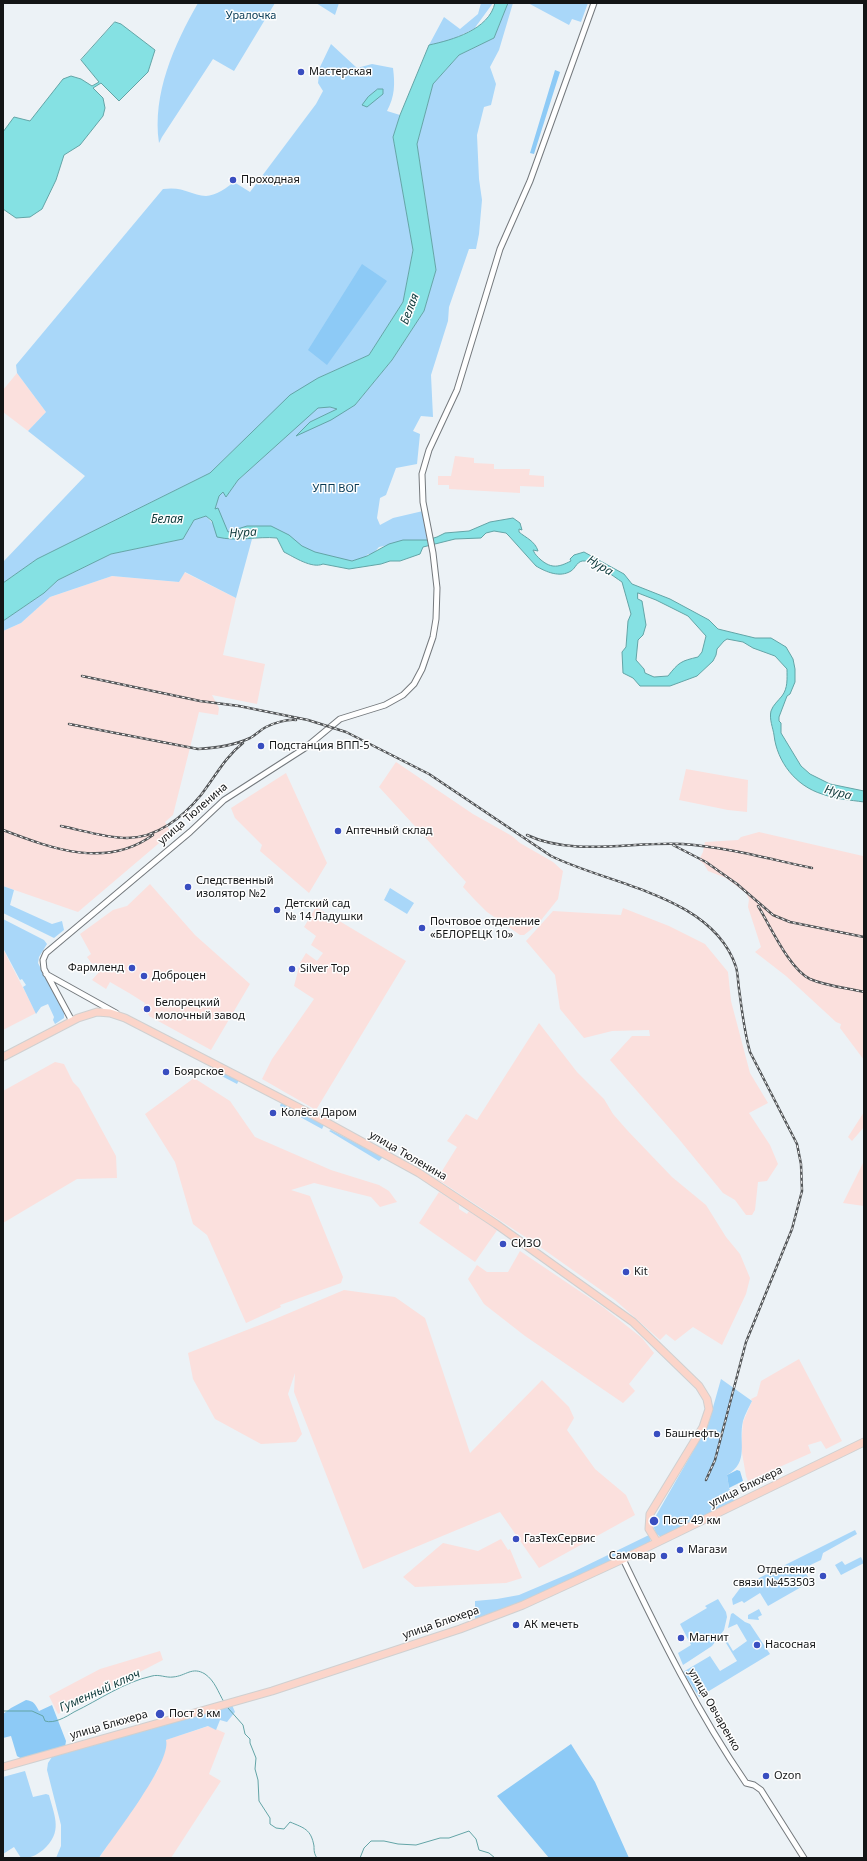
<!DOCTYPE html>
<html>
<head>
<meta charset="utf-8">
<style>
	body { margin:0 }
	#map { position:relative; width:867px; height:1861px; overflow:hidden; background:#ecf2f6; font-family:"Noto Sans",sans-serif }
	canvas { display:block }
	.frame { position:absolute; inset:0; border:4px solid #131516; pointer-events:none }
</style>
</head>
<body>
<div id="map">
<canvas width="867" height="1861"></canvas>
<div class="frame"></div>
</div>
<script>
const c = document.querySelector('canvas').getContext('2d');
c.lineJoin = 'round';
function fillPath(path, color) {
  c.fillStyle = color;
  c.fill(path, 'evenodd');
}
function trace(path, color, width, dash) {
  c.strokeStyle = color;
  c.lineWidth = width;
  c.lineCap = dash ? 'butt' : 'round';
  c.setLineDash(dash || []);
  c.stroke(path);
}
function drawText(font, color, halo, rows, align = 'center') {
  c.font = font + ' "Noto Sans",sans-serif';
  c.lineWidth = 3;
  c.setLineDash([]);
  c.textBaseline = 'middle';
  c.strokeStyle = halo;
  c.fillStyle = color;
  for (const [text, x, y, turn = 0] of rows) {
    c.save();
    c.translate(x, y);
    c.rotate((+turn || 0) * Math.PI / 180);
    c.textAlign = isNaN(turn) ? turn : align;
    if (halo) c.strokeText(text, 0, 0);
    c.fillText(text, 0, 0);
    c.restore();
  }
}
fillPath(new Path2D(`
	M 17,373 L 46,412 L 28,431 L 3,412 L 3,390 Z
	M 455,456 L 474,458 L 474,463 L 494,464 L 494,469 L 530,469 L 529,475 L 544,476 L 544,487 L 520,486 L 520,493 L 449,489 L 449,485 L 438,485 L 438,476 L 451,476 Z
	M 184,572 L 236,598 L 223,655 L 265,664 L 257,704 L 212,695 L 219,708 L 218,715 L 199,712 L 173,815 L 165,822 L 171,833 L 78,912 L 3,886 L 3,631 L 21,623 L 50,597 L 112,576 L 179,582 Z
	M 396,762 L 473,814 L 512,836 L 520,843 L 553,862 L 563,871 L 558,899 L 538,924 L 524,935 L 520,935 L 487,912 L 474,899 L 463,887 L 466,882 L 379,787 Z
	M 686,769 L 748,780 L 747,812 L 728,810 L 679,800 Z
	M 286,773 L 327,863 L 309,893 L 260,851 L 262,845 L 235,818 L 231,808 Z
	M 759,832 L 863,856 L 864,854 L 864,1060 L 840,1028 L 841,1024 L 836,1022 L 786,976 L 755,952 L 761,947 L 748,907 L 749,899 L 746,893 L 726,878 L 708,871 L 704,864 L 699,860 L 703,852 L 705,842 L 738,840 L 741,837 Z
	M 150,884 L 195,935 L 250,984 L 211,1050 L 149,1016 L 149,1015 L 141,1010 L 145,1003 L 129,993 L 110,982 L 106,989 L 92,980 L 100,971 L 96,963 L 92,964 L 87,957 L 91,954 L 80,934 L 113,910 L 127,906 Z
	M 316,907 L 406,961 L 316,1110 L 262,1079 L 272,1059 L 314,999 L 294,986 L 300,963 L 306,953 L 317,961 L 323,953 L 311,945 L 316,936 L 304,927 Z
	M 623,908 L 669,926 L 705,944 L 728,972 L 731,1001 L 750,1073 L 768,1103 L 749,1113 L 770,1145 L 778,1164 L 767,1181 L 758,1182 L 755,1210 L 752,1215 L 746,1215 L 735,1200 L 723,1193 L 678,1138 L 610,1060 L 632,1036 L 650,1036 L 649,1030 L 612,1031 L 584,1038 L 560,1009 L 555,975 L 526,941 L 553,911 L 621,915 Z
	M 3,949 L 36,1013 L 3,1030 Z
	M 539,1023 L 577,1072 L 604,1099 L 613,1114 L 627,1130 L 672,1177 L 706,1205 L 726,1237 L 740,1254 L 750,1278 L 746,1294 L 722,1345 L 693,1327 L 675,1341 L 666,1334 L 660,1340 L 615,1300 L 536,1244 L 437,1179 L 457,1147 L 447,1141 L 466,1114 L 477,1120 Z
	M 55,1062 L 64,1064 L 73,1082 L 79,1088 L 116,1156 L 117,1178 L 77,1179 L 3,1223 L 3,1091 Z
	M 194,1078 L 230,1101 L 255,1137 L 331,1170 L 379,1185 L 389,1191 L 397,1202 L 380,1207 L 371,1197 L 314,1183 L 291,1190 L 310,1196 L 343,1277 L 341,1283 L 280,1305 L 281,1307 L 246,1323 L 207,1235 L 193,1224 L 175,1162 L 145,1114 Z
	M 864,1112 L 864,1127 L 852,1141 L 848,1137 Z
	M 864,1161 L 864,1206 L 843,1203 Z
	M 439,1192 L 459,1204 L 459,1209 L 467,1214 L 469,1211 L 498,1229 L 475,1262 L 419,1223 Z
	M 520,1251 L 603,1307 L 642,1338 L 654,1353 L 629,1384 L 635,1391 L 623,1403 L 525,1336 L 484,1304 L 468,1279 L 477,1265 L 487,1272 L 508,1272 Z
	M 344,1290 L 395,1297 L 425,1318 L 470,1453 L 542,1380 L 569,1407 L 574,1418 L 567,1430 L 595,1469 L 626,1495 L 635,1515 L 539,1568 L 500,1512 L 363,1569 L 294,1392 L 295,1373 L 288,1394 L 302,1434 L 296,1442 L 261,1444 L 215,1419 L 193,1379 L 188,1353 L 275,1319 Z
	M 799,1359 L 842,1441 L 826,1449 L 821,1441 L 808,1445 L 811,1453 L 748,1481 L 746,1476 L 741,1447 L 743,1422 L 752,1401 L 751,1399 L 757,1396 L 761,1381 Z
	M 501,1539 L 508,1550 L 510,1549 L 522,1578 L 506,1583 L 415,1587 L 403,1577 L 443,1543 L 478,1551 Z
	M 160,1651 L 163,1660 L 58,1714 L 49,1696 L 100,1669 Z
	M 209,1726 L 225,1733 L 209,1774 L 221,1781 L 171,1858 L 99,1858 L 158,1770 L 165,1740 Z`), '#fbe0dd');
fillPath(new Path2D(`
	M 198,3 L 275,3 L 234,71 L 213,59 L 162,137 L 159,143 C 152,94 174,45 198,3 Z
	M 316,3 L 339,3 L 335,15 Z
	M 481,3 L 493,3 L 474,29 L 449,41 L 429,45 L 444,17 L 460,29 L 478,14 Z
	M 508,3 L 513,3 L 499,50 L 490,67 L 496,84 L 491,105 L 484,107 L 477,135 L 479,179 L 482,200 L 479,234 L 476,249 L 469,249 L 449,307 L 448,321 L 431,375 L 433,417 L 421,416 L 413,431 L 420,434 L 417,464 L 396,468 L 386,495 L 380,498 L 377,518 L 380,525 L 393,518 L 423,511 L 430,539 L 419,542 L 415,540 L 379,547 L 372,555 L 368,554 L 365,558 L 347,562 L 308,554 L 283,533 L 228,534 L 215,509 L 219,496 L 223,491 L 226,497 L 238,480 L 318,407 L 330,407 L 338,409 L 310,422 L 297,435 L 355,405 L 392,360 L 424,311 L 436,270 L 417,144 L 433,84 L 459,55 L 494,38 Z
	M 528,3 L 588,3 L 581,22 L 572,19 L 569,25 Z
	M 331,44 L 357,68 L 372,64 L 393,68 C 395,84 395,96 387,111 L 400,115 L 393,137 L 413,249 L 403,302 L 369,355 L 318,378 L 267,418 L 210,473 L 37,559 L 3,583 L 3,562 L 85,476 L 28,431 L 46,412 L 17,373 L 16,365 L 163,189 C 184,186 190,195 206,196 C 215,196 228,187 234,182 L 250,192 L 316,104 L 323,91 L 318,83 L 320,67 Z
	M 206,516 L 226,539 L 252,539 L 236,598 L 185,572 L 179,582 L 112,576 L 50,597 L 21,623 L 3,631 L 3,621 L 44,593 L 58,580 L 111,554 L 183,539 L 194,520 Z
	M 3,886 L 14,890 L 10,905 L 52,924 L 62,921 L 64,930 L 54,938 L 3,913 Z
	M 390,888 L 414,903 L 407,914 L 384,900 Z
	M 3,919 L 44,940 L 47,944 L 39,957 L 38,963 L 64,1013 L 64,1018 L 55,1024 L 53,1020 L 54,1017 L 48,1004 L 41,1007 L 36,1014 L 23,987 L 26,985 L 22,979 L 20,980 L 3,948 Z
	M 215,1068 L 239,1080 L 237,1084 L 212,1071 Z
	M 281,1103 L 324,1125 L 322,1129 L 280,1106 Z
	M 331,1130 L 383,1157 L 379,1161 L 329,1131 Z
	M 721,1379 L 752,1401 C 749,1407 745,1414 743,1421 C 738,1442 750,1462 727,1475 L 729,1488 L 735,1501 L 662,1537 C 654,1535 653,1527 654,1519 L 708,1425 Z
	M 855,1530 L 857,1534 L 823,1553 L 821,1560 L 804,1568 L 810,1582 L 768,1606 L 760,1593 L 744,1603 L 742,1601 L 733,1605 L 732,1599 L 741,1587 Z
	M 649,1535 L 651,1542 L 642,1547 L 518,1604 L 475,1619 L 475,1601 L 497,1599 L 519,1595 L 573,1572 Z
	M 861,1557 L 864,1563 L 841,1575 L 835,1565 L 842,1561 L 845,1565 Z
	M 718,1599 L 726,1612 L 727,1617 L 724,1630 L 712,1646 L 683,1665 L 678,1653 L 691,1645 L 680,1624 L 707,1608 L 705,1606 Z
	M 759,1609 L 762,1615 L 758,1617 L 759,1620 L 748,1619 L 748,1615 Z
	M 733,1613 L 745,1622 L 750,1624 L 770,1654 L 699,1697 L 683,1672 L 710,1656 L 720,1671 L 737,1661 L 726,1643 L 724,1636 L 733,1651 L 747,1641 L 737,1624 L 728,1628 L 731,1614 Z
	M 232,1705 L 235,1712 L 227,1722 L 220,1720 L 216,1730 L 208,1726 L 166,1740 C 172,1762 113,1837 99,1858 L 56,1858 L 61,1846 L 61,1825 L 47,1770 L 48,1763 L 52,1757 Z
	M 25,1771 L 33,1797 L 46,1794 L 49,1795 C 55,1818 63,1832 43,1850 C 35,1856 31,1858 21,1858 L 14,1847 L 3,1854 L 3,1777 Z`), '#a9d7f9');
fillPath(new Path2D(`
	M 555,70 L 560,72 L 534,154 L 530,153 Z
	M 362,264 L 387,281 L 327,365 L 308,350 Z
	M 737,1470 L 740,1471 L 743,1481 L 729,1488 L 727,1475 Z
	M 26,1700 C 34,1701 35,1704 39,1711 L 52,1705 L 66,1741 L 65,1747 L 22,1759 L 17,1756 L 11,1736 L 3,1738 L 3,1714 L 11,1708 Z
	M 571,1744 L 595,1782 L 629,1858 L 549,1858 L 497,1796 Z`), '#8dcaf6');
const water = new Path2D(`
	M 495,3 L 508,3 L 494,38 L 459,55 L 433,84 L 417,144 L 436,270 L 424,311 L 392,360 L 355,405 L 331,420 L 296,436 L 310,422 L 337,409 L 330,407 L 318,408 L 238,480 L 226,497 L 223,492 L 219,496 L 215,509 L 218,508 L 228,532 L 247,526 L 271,526 L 289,535 L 302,546 L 315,552 L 352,561 L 367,556 L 389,544 L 403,540 L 427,540 L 437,537 L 445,533 L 469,531 L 490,522 L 513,518 L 520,523 L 522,530 L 519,529 L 519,532 C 526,538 535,541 538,551 L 533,550 C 535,555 538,557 541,560 C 552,569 559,567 571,561 L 570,559 L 574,555 L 584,552 L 624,574 L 632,584 L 670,599 L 709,620 L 718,629 L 755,638 L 771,638 L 786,647 L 793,659 L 795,669 L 795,682 L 790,694 L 787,696 L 779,717 L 779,721 L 781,723 L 781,733 L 801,766 L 810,774 L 830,784 L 864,791 L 864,802 C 850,800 835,799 822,794 C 796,786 777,762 774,735 C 773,728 769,719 771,711 C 773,705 778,701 782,696 C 788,688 787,679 787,669 L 775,656 L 753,648 L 743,642 L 727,639 L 724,641 L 717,649 L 716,655 L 713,661 L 697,676 L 670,686 L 640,686 L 633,678 L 623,673 L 622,652 L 626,647 L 628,621 L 631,614 L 622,582 C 613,576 595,562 585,561 C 577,560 576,568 571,571 C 560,578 546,572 536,566 L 509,536 L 506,533 L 494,531 L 486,533 L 481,538 L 455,539 L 423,547 L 420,554 L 400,561 L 390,561 L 381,564 L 349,569 L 323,564 C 312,569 294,557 284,552 L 277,538 C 257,536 238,542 217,537 L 212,521 L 206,516 L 194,520 L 183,539 L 111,554 L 58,580 L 44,593 L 3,621 L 3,583 L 37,559 L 210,473 L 290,395 L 318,378 L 369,355 L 403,302 L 413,250 L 393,137 L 400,115 L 429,45 C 452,40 489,30 495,3 ZM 638,593 L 656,600 L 688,616 L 706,636 L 702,652 L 698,657 C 681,661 679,662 668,676 L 654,677 L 645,673 L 644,669 L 636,660 L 638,640 L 643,635 L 646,625 L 642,601 L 638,599 Z
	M 115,22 L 121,24 L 155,50 L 148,72 L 119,101 L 101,83 L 93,88 L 103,98 L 105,108 L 103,116 L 80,145 L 64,155 L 56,180 L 42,209 L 30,217 L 16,218 L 3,209 L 3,132 L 14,117 L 30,121 L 63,79 L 71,76 L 81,79 L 92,86 L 99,82 L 81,60 Z
	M 378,89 L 383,89 L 383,94 L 367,107 L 362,105 L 368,97 Z`);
fillPath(water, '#85e1e3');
trace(water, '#63a4a6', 1);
trace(new Path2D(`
	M 228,1708 L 243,1725 L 245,1734 L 250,1739 L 250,1743 L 256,1758 L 255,1769 L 258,1780 L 259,1801 L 270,1818 L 270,1824 L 276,1828 L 284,1829 L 290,1822 C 304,1828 311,1829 314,1846 C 314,1850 314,1854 317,1858
	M 3,1711 L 32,1711 L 43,1716 L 45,1721 C 54,1724 66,1717 74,1712 C 99,1700 124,1682 152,1676 C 159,1674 166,1678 173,1677 C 186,1676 192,1666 205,1674 C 215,1681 218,1692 224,1702
	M 360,1858 L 364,1848 L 371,1841 L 384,1841 L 398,1844 L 416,1845 L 440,1838 L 449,1838 L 469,1831 L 476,1839 L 479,1850 L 489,1853 L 495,1858`), '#63a4a6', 1);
const minor = new Path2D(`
	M 46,974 L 116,1013
	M 72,1021 L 44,969 L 43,960 L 46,953 L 190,832 L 224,800 L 305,748 L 340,719 L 385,705 L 403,695 L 414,684 L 422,669 L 433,637 L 436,619 L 437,588 L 433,553 L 423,502 L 422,474 L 429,450 L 457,390 L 500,249 L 530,181 L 594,3
	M 623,1559 C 660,1636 698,1713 746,1783 L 754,1785 L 761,1790 L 804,1858`);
const major = new Path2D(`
	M 3,1057 L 78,1018 L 97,1012 L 110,1013 L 125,1018 L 315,1116 L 419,1173 L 496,1224 L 633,1322 L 699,1386 L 707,1399 L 709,1409 L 703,1427 L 650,1514 L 649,1529 L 657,1542
	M 3,1767 L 272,1691 L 460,1629 L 523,1605 L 623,1559 L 864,1442`);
trace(minor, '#74797d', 7);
trace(major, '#d0d0d0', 9);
trace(minor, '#fff', 5);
trace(major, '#fbd5ca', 7);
const rail = new Path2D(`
	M 82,676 L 200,701 L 239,706 L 308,720 L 346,732 L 429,774 L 551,856 C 610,885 713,896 736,967 C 738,974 738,982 739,989 C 742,1010 744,1031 750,1052 L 797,1144 L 801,1164 L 802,1191 L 792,1229 L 746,1342 L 715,1460 L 706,1480
	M 69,724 L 198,749 C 216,748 233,746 250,738 C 256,735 260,730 266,727 C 274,723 287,719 296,720
	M 61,826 C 81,830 106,838 127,838 C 157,838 183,817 201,795 C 215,777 225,757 243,743
	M 3,830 C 53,849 106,869 153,835
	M 527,835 C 573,857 634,841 683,844 C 726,847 769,859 812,868
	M 673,845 L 706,862 L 737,884 L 773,915 L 790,922 L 864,937
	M 758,906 C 770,925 789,969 810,979 C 826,986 847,988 864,992`);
trace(rail, '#535658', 2.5);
trace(rail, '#fefefe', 1, [3]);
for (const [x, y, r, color] of [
	[301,72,4,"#394ec0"],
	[233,180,4,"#394ec0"],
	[261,746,4,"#394ec0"],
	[338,831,4,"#394ec0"],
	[188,887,4,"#394ec0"],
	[277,910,4,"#394ec0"],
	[422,928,4,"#394ec0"],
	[132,968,4,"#394ec0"],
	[292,969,4,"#394ec0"],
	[144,976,4,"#394ec0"],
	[147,1009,4,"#394ec0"],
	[166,1072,4,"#394ec0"],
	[273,1113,4,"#394ec0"],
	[503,1244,4,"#394ec0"],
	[626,1272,4,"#394ec0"],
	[657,1434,4,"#394ec0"],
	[654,1521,5,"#394ec0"],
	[516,1539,4,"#394ec0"],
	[680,1550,4,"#394ec0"],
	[664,1556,4,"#394ec0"],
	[823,1576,4,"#394ec0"],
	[516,1625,4,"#394ec0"],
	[681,1638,4,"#394ec0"],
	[757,1645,4,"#394ec0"],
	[160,1714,5,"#394ec0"],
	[766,1776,4,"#394ec0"]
]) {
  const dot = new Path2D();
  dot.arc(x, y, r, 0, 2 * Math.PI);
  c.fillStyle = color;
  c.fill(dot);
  trace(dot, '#fefefe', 1.5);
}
drawText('11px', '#043753', '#fefefe', [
	["Уралочка",251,16],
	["УПП ВОГ",336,489]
]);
drawText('11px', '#131516', '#fefefe', [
	["Мастерская",309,72],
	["Проходная",241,180],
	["Подстанция ВПП-5",269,746],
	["Аптечный склад",346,831],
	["Следственный",196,881],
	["изолятор №2",196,894],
	["Детский сад",285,904],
	["№ 14 Ладушки",285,917],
	["Почтовое отделение",430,922],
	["«БЕЛОРЕЦК 10»",430,935],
	["Фармленд",124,968,"right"],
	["Silver Top",300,969],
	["Доброцен",152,976],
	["Белорецкий",155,1003],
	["молочный завод",155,1016],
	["Боярское",174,1072],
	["Колёса Даром",281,1113],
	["СИЗО",511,1244],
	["Kit",634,1272],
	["Башнефть",665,1434],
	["Пост 49 км",663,1521],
	["ГазТехСервис",524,1539],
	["Магази",688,1550],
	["Самовар",656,1556,"right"],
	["Отделение",815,1570,"right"],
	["связи №453503",815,1583,"right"],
	["АК мечеть",524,1625],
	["Магнит",689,1638],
	["Насосная",765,1645],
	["Пост 8 км",169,1714],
	["Ozon",774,1776]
], 'left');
drawText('11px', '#131516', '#fefefe', [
	["улица Тюленина",193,814,-41],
	["улица Тюленина",408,1156,30],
	["улица Блюхера",746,1487,-26],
	["улица Блюхера",441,1623,-19],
	["улица Овчаренко",714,1710,60],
	["улица Блюхера",109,1725,-16]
]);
drawText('italic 12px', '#103c3d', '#fefefe', [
	["Белая",410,309,-69],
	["Белая",167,520],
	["Нура",243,533,-3],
	["Нура",600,566,31],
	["Нура",838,793,15],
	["Гуменный ключ",100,1691,-24]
]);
</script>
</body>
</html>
